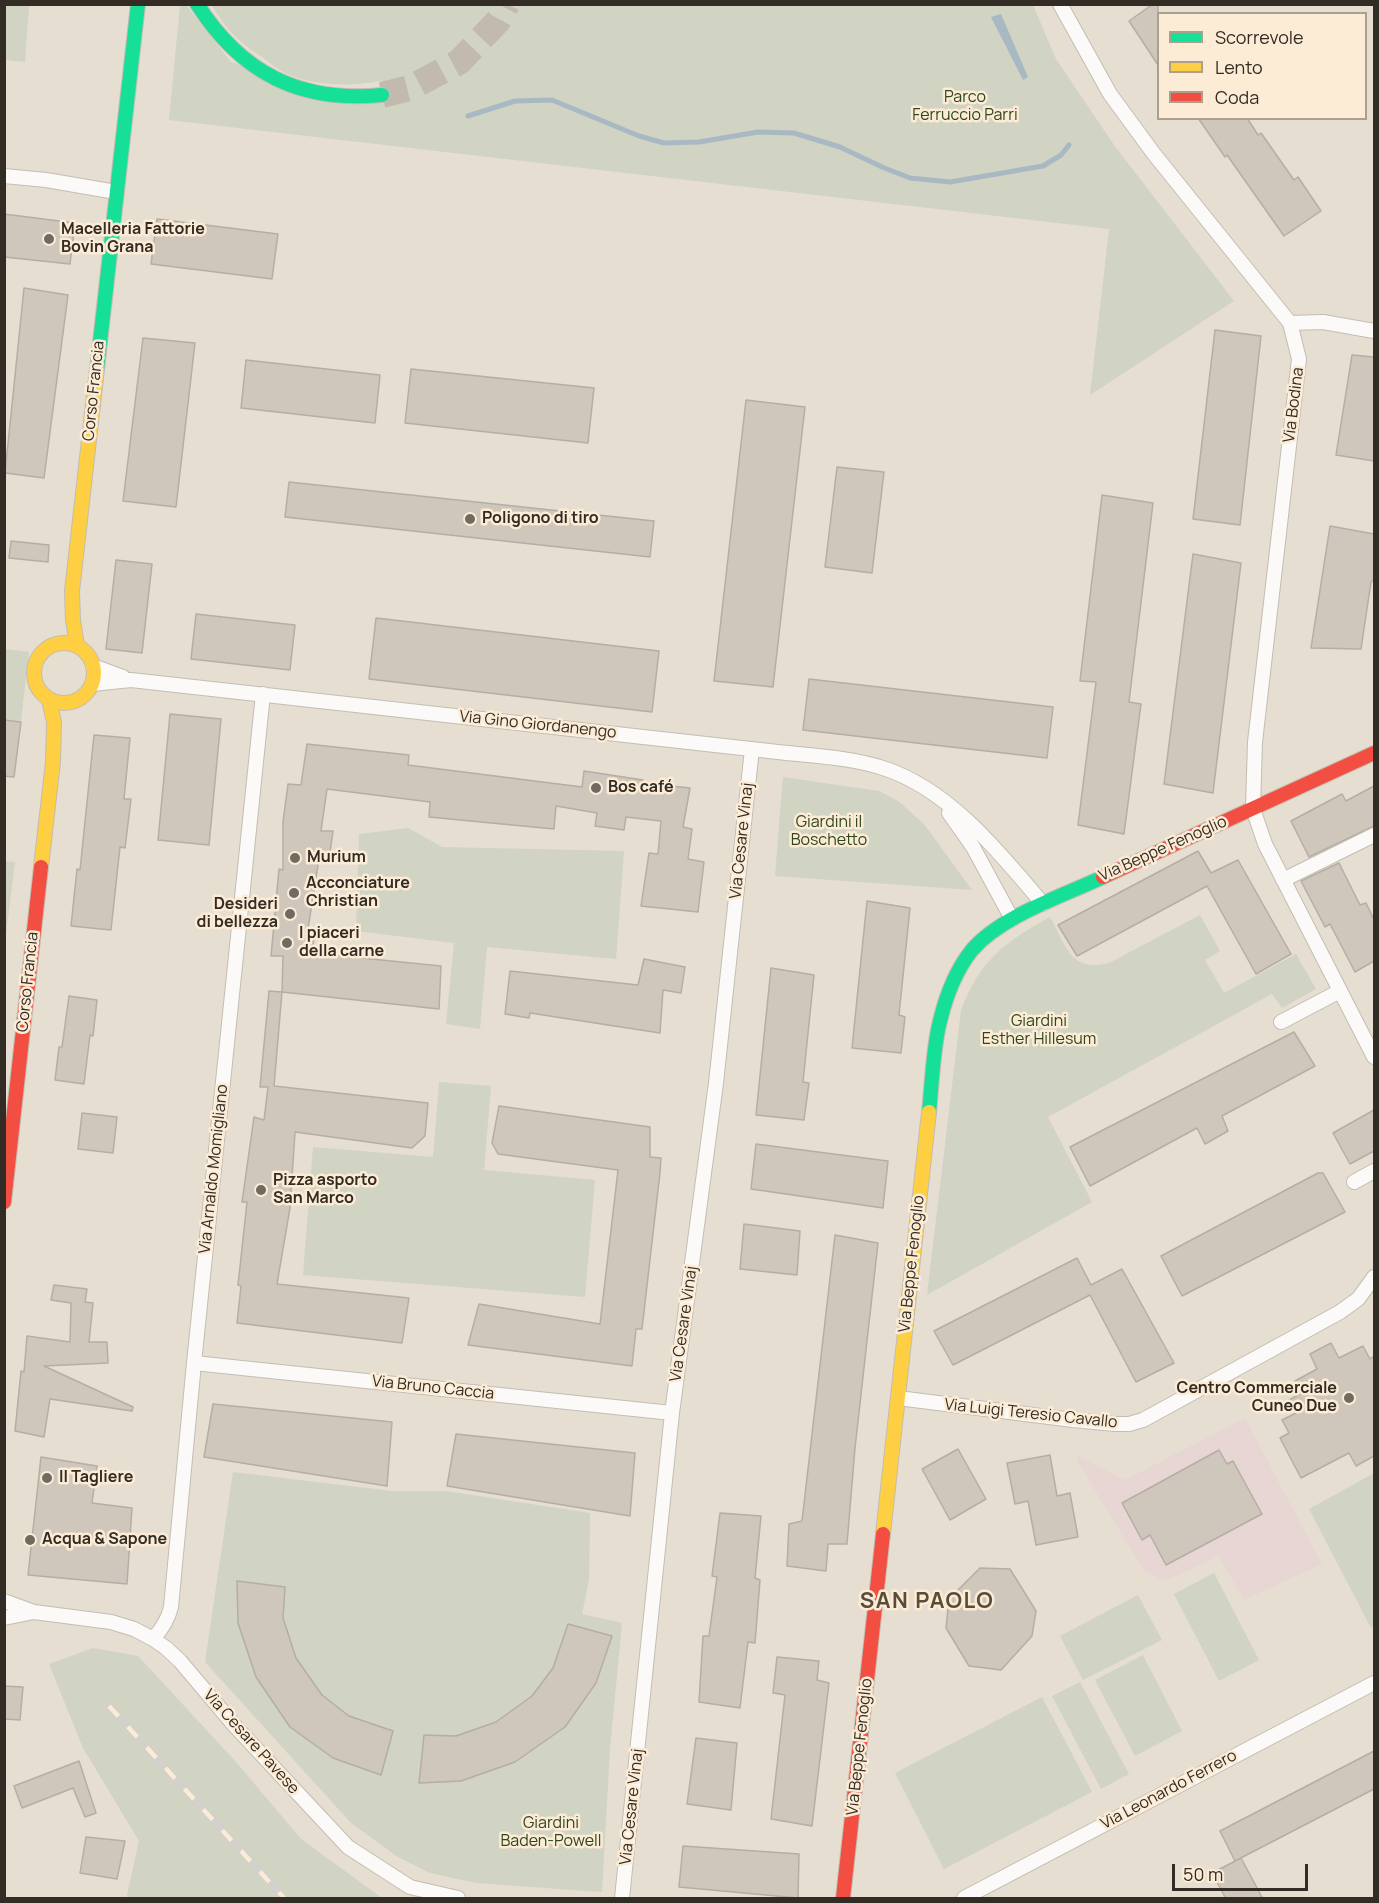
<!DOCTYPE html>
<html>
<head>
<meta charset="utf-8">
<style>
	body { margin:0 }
	#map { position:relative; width:1379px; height:1903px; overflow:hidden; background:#e6ded1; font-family:Manrope,sans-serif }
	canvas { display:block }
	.frame { position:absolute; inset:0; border:6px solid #322c24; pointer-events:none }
	.legend { position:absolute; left:1157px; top:12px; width:210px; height:108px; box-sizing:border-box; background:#fcecd6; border:2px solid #ab9f8f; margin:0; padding:8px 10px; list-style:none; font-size:18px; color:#322c24 }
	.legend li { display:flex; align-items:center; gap:12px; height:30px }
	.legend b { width:30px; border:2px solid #ab9f8f }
	.scale { position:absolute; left:1172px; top:1864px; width:136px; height:27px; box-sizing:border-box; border:3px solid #322c24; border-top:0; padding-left:8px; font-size:18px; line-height:21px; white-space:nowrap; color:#322c24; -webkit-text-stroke:4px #fcecd6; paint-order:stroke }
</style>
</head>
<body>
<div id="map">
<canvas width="1379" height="1903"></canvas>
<div class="frame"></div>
<ul class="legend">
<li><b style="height:8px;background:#16e098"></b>Scorrevole</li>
<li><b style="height:8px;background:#ffcf43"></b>Lento</li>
<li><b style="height:8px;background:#f24e42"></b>Coda</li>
</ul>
<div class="scale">50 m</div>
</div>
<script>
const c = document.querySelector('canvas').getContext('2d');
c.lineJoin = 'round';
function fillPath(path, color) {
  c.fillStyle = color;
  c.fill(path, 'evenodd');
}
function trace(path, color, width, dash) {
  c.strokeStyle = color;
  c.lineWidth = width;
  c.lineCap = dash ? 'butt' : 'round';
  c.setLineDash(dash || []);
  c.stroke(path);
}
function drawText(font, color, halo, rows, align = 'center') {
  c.font = font + ' Manrope,sans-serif';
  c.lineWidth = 5;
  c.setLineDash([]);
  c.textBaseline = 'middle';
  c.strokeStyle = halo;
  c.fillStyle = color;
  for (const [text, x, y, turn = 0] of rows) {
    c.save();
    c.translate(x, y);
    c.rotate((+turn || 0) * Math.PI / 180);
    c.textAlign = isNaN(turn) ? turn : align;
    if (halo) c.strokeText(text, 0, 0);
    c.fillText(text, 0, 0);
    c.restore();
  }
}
fillPath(new Path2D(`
	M 1245,1418 L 1322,1564 L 1244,1600 L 1218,1556 L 1166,1581 L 1144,1571 L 1076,1459 L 1078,1456 L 1125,1480 Z`), '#e8d6d5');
fillPath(new Path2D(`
	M 4,5 L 29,5 L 25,62 L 5,60 Z
	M 180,5 L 186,5 L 231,62 L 384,103 L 380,81 C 350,87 313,86 285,73 C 277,69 269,62 262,57 C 239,42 225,29 212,5 L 1033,5 L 1056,59 L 1114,145 L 1234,301 L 1090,395 L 1109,229 L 169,120 Z
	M 5,649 L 29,652 L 21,721 L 5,720 Z
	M 783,777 L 879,791 L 898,801 L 924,824 L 972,890 L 775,876 Z
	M 408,828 L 442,847 L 624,851 L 616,959 L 487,947 L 480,1029 L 446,1024 L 454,943 L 356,931 L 359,834 Z
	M 5,861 L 15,862 L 6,935 L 5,936 Z
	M 1200,915 L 1220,951 L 1205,960 L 1224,993 L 1296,954 L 1316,989 L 1282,1008 L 1272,994 L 1048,1117 L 1092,1202 L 927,1295 L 961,1010 C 981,959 1004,943 1050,917 C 1066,945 1070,973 1109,963 Z
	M 439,1082 L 491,1086 L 484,1170 L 595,1180 L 585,1297 L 303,1275 L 313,1147 L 433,1157 Z
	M 233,1472 L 392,1491 L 446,1491 L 590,1513 L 589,1580 L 582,1614 L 622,1623 L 610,1749 L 602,1892 L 476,1883 L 430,1873 L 398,1857 L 351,1823 L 205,1662 Z
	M 1374,1473 L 1374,1626 L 1371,1628 L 1309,1509 Z
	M 1214,1573 L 1259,1660 L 1219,1681 L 1174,1594 Z
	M 1138,1595 L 1162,1640 L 1083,1680 L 1060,1636 Z
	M 93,1648 L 138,1656 L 236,1762 L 301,1839 L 382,1898 L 128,1898 L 127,1895 L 139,1841 L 83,1748 L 49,1664 Z
	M 1143,1655 L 1182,1731 L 1135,1756 L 1095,1680 Z
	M 1080,1682 L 1129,1774 L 1101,1789 L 1052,1696 Z
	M 1042,1697 L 1092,1792 L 944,1869 L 895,1773 Z`), '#d1d3c3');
fillPath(new Path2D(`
	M 1001,14 L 1028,77 L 1023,80 L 991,17 Z`), '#a8b9c3');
trace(new Path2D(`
	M 468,116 L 515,101 L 552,100 L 639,136 L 664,143 L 699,142 L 758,132 L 794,133 L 840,147 L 882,167 L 910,178 L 950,182 L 1043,166 L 1061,155 L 1069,145`), '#a8b9c3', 5);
const building = new Path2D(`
	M 1153,4 L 1158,4 L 1158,65 L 1129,21 Z
	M 1198,118 L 1247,118 L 1258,135 L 1261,133 L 1294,180 L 1298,177 L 1321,211 L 1284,236 L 1227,155 L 1225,157 Z
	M 4,214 L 75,223 L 70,264 L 4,257 Z
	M 157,219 L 278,234 L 272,279 L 151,264 Z
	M 24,288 L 68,295 L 44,478 L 5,473 Z
	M 1215,330 L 1261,336 L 1240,525 L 1193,519 Z
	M 143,338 L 195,343 L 176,507 L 123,501 Z
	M 1352,355 L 1374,357 L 1374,461 L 1336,455 Z
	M 246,360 L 380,375 L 375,423 L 241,408 Z
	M 411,369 L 594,388 L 588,443 L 405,423 Z
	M 746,400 L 805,407 L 773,687 L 714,681 Z
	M 837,467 L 884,472 L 872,573 L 825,567 Z
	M 289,482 L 654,521 L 650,557 L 285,517 Z
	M 1102,495 L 1153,503 L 1129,702 L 1141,704 L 1124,834 L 1078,825 L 1096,682 L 1080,681 Z
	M 1330,526 L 1374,534 L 1374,580 L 1371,582 L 1361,649 L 1311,648 Z
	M 11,541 L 49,545 L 48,562 L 9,558 Z
	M 1193,554 L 1241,563 L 1213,793 L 1164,784 Z
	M 116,560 L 152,564 L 142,653 L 106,649 Z
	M 196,614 L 295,625 L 290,670 L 191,659 Z
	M 376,618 L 659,651 L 652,712 L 369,679 Z
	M 809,679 L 1053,707 L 1047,758 L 803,730 Z
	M 170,714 L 221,719 L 209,845 L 158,840 Z
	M 4,720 L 21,722 L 14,777 L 4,776 Z
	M 94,735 L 130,738 L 124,799 L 131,799 L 125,848 L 120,847 L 111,930 L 71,926 L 77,869 L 80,870 Z
	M 307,744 L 409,755 L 408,765 L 582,787 L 584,771 L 643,780 L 642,783 L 690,788 L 683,827 L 692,829 L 688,859 L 704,862 L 698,912 L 641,906 L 649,853 L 658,854 L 661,821 L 626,817 L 624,830 L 595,826 L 597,813 L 556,806 L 554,829 L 429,817 L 430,802 L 327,789 L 321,831 L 333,831 L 329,859 L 319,859 L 308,929 L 315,930 L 312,953 L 441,966 L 439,1009 L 282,992 L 283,956 L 271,956 L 279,869 L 283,870 L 283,822 L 288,784 L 301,785 Z
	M 1374,786 L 1374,826 L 1309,857 L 1291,821 L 1342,794 L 1346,801 Z
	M 1198,851 L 1211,873 L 1238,860 L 1291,954 L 1256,974 L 1207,886 L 1077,956 L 1058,925 Z
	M 1339,863 L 1360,905 L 1366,903 L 1374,920 L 1374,961 L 1355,972 L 1330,924 L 1325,927 L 1301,881 Z
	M 867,901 L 910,908 L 899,1015 L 905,1017 L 901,1053 L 852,1048 Z
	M 644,959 L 685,967 L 681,993 L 663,990 L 660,1033 L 530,1013 L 529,1018 L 505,1014 L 510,971 L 638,985 Z
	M 771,968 L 814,975 L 803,1082 L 809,1083 L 804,1120 L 756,1115 Z
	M 269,991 L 282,992 L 274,1086 L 428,1103 L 425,1136 L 412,1148 L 295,1132 L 290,1208 L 277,1284 L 409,1298 L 402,1343 L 237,1323 L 241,1286 L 238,1285 L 247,1202 L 242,1202 L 254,1117 L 264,1120 L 268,1087 L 260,1087 Z
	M 69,996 L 97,1000 L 93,1036 L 90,1035 L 84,1084 L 55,1080 L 59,1047 L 62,1047 Z
	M 1294,1032 L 1315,1066 L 1222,1116 L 1228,1131 L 1205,1144 L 1197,1128 L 1090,1186 L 1070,1147 Z
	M 499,1106 L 650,1127 L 650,1157 L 661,1158 L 660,1173 L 642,1329 L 636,1329 L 632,1366 L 468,1345 L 479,1304 L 600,1324 L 618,1170 L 498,1154 L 492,1143 Z
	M 1374,1110 L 1374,1151 L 1350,1164 L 1333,1133 Z
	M 82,1113 L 117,1117 L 113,1153 L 78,1149 Z
	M 756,1144 L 888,1161 L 883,1208 L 751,1189 Z
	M 1318,1173 L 1323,1173 L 1345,1212 L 1182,1296 L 1161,1256 Z
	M 744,1224 L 800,1231 L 797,1275 L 740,1269 Z
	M 835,1235 L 878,1243 L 855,1448 L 847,1544 L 828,1544 L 826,1571 L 787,1566 L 789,1524 L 802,1521 Z
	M 1077,1258 L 1091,1285 L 1122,1269 L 1174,1363 L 1136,1382 L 1090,1295 L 953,1365 L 934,1331 Z
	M 54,1285 L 87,1289 L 85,1302 L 93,1303 L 89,1342 L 107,1342 L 108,1363 L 44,1366 L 133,1407 L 132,1411 L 50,1399 L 44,1437 L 15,1431 L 21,1371 L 24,1372 L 27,1336 L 70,1342 L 71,1303 L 51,1300 Z
	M 1331,1343 L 1339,1358 L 1363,1346 L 1370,1359 L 1374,1356 L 1374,1456 L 1356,1466 L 1349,1453 L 1301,1478 L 1280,1438 L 1289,1433 L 1282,1420 L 1296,1413 L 1289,1400 L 1302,1393 L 1295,1381 L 1317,1369 L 1310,1354 Z
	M 213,1404 L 392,1422 L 387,1486 L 204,1457 Z
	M 456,1434 L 635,1453 L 630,1516 L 447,1486 Z
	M 958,1449 L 986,1499 L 950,1520 L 922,1469 Z
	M 1219,1450 L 1227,1464 L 1233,1461 L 1262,1514 L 1166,1565 L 1150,1535 L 1142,1540 L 1122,1503 Z
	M 1050,1455 L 1057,1496 L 1070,1493 L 1078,1537 L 1036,1545 L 1028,1501 L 1015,1504 L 1007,1463 Z
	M 41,1457 L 97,1466 L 92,1503 L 132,1508 L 127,1584 L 28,1575 Z
	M 720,1513 L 761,1516 L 755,1578 L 760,1580 L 755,1643 L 748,1642 L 740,1708 L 699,1702 L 703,1636 L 709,1636 L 717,1577 L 712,1576 Z
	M 980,1568 L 1010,1569 L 1036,1611 L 1032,1636 L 1001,1670 L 969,1666 L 946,1628 L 949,1599 Z
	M 237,1581 L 285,1587 L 283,1618 L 296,1658 L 322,1695 L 349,1716 L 393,1731 L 381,1775 L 333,1758 L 290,1727 L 256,1677 L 238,1623 Z
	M 568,1624 L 612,1636 L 596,1683 L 565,1727 L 515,1762 L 461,1781 L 419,1783 L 424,1735 L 456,1736 L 496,1722 L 532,1696 L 553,1668 Z
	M 777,1657 L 819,1661 L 817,1680 L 829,1683 L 812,1826 L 771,1819 L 785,1695 L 773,1693 Z
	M 4,1686 L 23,1687 L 20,1720 L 4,1719 Z
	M 696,1738 L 737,1743 L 731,1810 L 687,1804 Z
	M 1374,1751 L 1374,1789 L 1235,1861 L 1220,1831 Z
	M 79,1761 L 96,1813 L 85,1817 L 73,1788 L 22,1808 L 14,1786 Z
	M 86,1837 L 125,1841 L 117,1879 L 80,1873 Z
	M 683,1846 L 799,1854 L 798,1898 L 679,1887 Z
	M 1241,1858 L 1263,1899 L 1226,1899 L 1212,1873 Z`);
fillPath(building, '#cfc6bc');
trace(building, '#b4aea4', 1.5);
trace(new Path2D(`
	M 382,95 L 410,88 L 459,62 L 498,21 L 507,4`), '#c2baae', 26, [26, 13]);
const street = new Path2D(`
	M 1060,4 L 1110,94 L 1154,154 L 1290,323 L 1299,359 L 1255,742 L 1253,809 L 1265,844 L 1374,1057
	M 4,176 L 46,180 L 116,192
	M 1290,323 L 1323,322 L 1374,331
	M 93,666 L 123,677
	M 92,684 L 131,680 L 778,752 C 812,756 849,757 883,768 C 949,789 1000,853 1043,904
	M 949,813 L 973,847 L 1012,919
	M 1283,880 L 1374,835
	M 1281,1022 L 1340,991
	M 1354,1182 L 1374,1171
	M 194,1363 L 672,1413
	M 898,1398 L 1073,1420 L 1116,1424 L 1129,1424 L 1143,1420 L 1340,1312 L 1358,1299 L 1374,1277
	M 4,1601 L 34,1612 L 111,1622 L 134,1629 L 153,1639 L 166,1648 L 180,1661 L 234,1725 L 348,1847 L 410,1887 L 458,1898
	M 4,1618 L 34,1612
	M 153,1639 C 162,1629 168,1620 171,1607 L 194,1363 L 263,694
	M 622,1898 L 672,1413 L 716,1083 L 752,749
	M 964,1898 L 1374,1683`);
const fast = new Path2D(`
	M 197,4 C 241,73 300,103 382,95
	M 97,369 L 138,4
	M 929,1112 C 932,1084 933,1047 940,1021 C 946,996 956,970 972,950 C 1001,916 1063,896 1103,877`);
const slow = new Path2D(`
	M34 673a30 30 0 1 1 60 0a30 30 0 1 1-60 0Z
	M 77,646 L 73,620 L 72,591 L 97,369
	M 41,867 L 53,762 L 54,722 L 49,700
	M 883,1534 L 929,1112`);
const jam = new Path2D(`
	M 1103,877 L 1374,753
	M 4,1202 L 41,867
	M 843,1898 L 883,1534`);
trace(street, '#c3bdb3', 16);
trace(fast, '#c3bdb3', 16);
trace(slow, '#c3bdb3', 16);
trace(jam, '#c3bdb3', 16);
trace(street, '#fbfaf8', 14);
trace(fast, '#16e098', 14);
trace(slow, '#ffcf43', 14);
trace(jam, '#f24e42', 14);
const rail = new Path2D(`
	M 109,1706 L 284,1898`);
trace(rail, '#d3d0cd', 7);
trace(rail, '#fcecd6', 4.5, [14]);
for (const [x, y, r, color] of [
	[49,239,6,"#716a61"],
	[470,519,6,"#716a61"],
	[596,788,6,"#716a61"],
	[295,858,6,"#716a61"],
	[294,893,6,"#716a61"],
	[290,914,6,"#716a61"],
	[287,943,6,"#716a61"],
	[261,1190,6,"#716a61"],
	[1349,1398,6,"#716a61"],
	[47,1478,6,"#716a61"],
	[30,1540,6,"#716a61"]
]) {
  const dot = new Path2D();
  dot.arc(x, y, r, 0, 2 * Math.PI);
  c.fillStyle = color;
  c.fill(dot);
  trace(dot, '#fcecd6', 2);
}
drawText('16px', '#2f461d', '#fcecd6', [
	["Parco",965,98],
	["Ferruccio Parri",965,116],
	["Giardini il",829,823],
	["Boschetto",829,841],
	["Giardini",1039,1022],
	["Esther Hillesum",1039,1040],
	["Giardini",551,1824],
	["Baden-Powell",551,1842]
]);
drawText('bold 16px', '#322c24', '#fcecd6', [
	["Macelleria Fattorie",61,230],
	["Bovin Grana",61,248],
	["Poligono di tiro",482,519],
	["Bos café",608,788],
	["Murium",307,858],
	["Acconciature",306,884],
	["Christian",306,902],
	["Desideri",278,905,"right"],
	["di bellezza",278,923,"right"],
	["I piaceri",299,934],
	["della carne",299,952],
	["Pizza asporto",273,1181],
	["San Marco",273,1199],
	["Centro Commerciale",1337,1389,"right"],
	["Cuneo Due",1337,1407,"right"],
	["Il Tagliere",59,1478],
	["Acqua & Sapone",42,1540]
], 'left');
drawText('16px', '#322c24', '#fcecd6', [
	["Corso Francia",94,391,-84],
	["Via Bodina",1294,405,-83],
	["Via Gino Giordanengo",538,725,6],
	["Via Cesare Vinaj",742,841,-84],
	["Via Beppe Fenoglio",1163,849,-24],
	["Corso Francia",28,982,-84],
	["Via Arnaldo Momigliano",214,1169,-84],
	["Via Beppe Fenoglio",912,1264,-84],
	["Via Cesare Vinaj",684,1324,-82],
	["Via Bruno Caccia",433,1388,6],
	["Via Luigi Teresio Cavallo",1031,1414,6],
	["Via Cesare Pavese",251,1742,48],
	["Via Beppe Fenoglio",860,1747,-84],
	["Via Leonardo Ferrero",1169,1790,-28],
	["Via Cesare Vinaj",632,1807,-84]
]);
c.letterSpacing = '1.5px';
drawText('bold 22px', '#594c39', '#fcecd6', [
	["SAN PAOLO",927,1602]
]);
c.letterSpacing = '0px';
</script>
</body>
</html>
